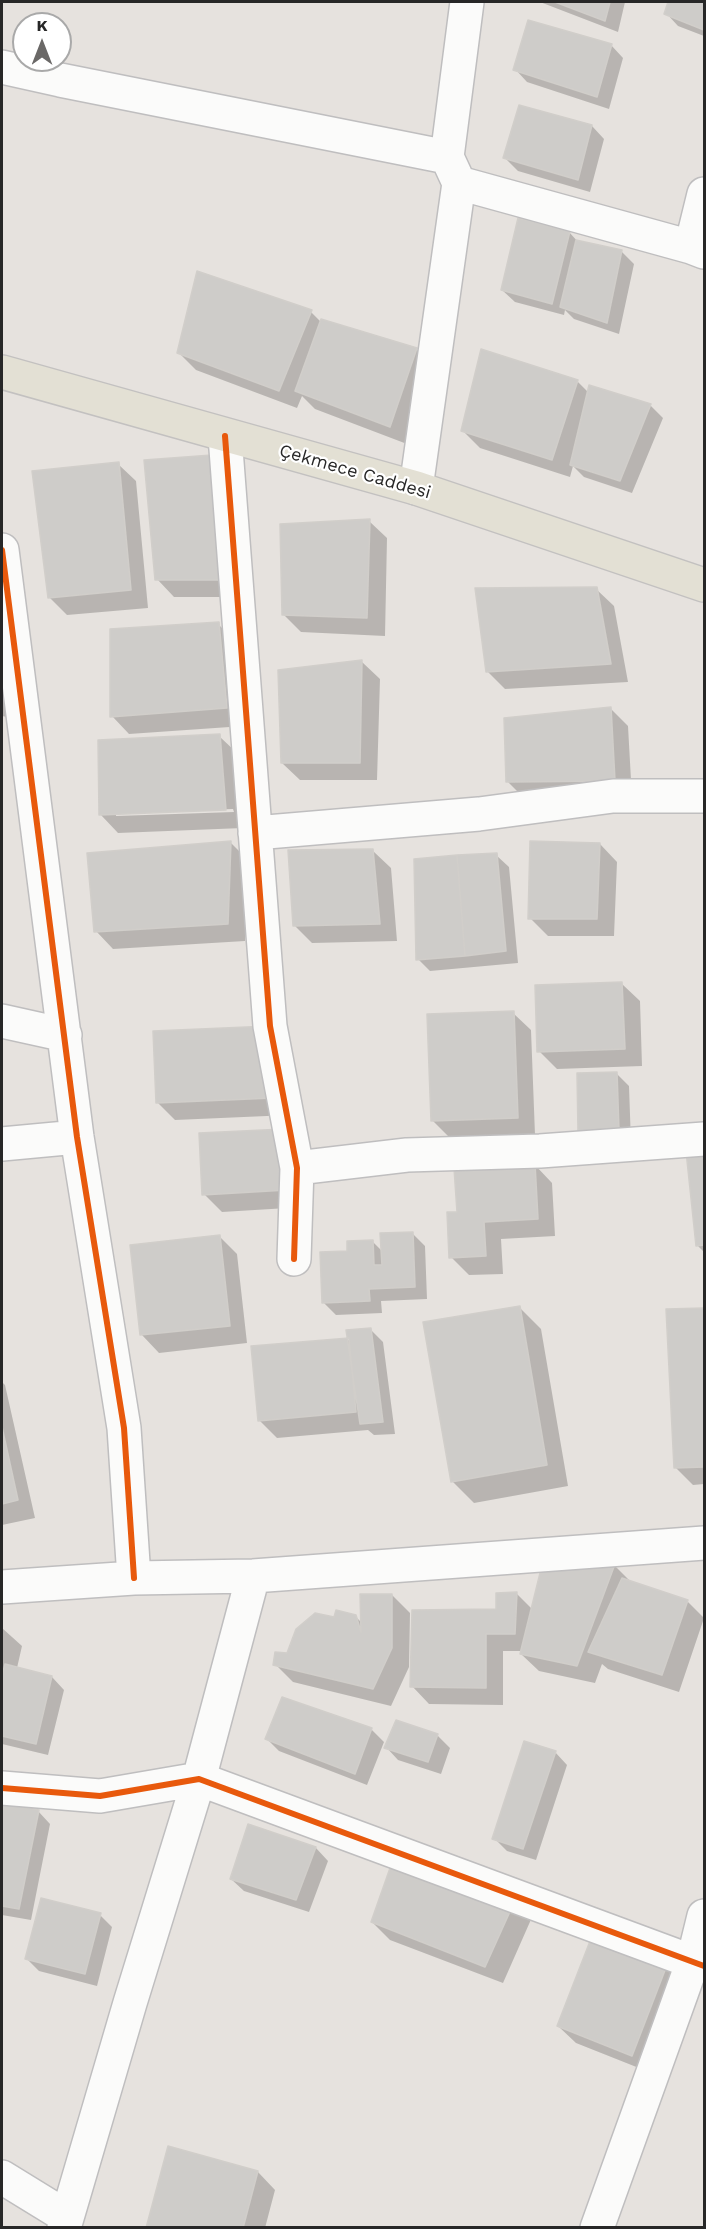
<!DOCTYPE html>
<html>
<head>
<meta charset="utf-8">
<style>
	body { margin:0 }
	#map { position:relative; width:706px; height:2229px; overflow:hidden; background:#e6e2de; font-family:"Work Sans",sans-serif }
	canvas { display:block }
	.frame { position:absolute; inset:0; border:3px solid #272727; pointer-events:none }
	.north { position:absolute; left:12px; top:12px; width:60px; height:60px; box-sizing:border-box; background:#fff; border:2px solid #a9a9a9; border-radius:50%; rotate:0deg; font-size:16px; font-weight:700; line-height:24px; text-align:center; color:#272727 }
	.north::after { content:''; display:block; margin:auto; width:21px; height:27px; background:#6a6867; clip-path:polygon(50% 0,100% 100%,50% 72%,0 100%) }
</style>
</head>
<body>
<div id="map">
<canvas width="706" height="2229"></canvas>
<div class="frame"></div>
<div class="north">K</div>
</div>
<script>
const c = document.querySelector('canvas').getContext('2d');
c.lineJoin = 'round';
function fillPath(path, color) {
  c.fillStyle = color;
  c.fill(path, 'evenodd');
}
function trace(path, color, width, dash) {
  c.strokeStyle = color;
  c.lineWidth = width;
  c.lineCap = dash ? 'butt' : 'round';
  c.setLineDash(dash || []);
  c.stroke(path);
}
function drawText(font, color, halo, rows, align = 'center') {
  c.font = font + ' "Work Sans",sans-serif';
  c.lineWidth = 4.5;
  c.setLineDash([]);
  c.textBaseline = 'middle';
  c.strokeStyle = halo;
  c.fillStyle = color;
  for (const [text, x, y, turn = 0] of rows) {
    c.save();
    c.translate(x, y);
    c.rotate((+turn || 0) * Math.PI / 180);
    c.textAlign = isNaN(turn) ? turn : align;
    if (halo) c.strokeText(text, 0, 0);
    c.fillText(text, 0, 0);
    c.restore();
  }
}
fillPath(new Path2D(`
	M 540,2 L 625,2 L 618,32 Z
	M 669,2 L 704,2 L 704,36 L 678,26 L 666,13 Z
	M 611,45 L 623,58 L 609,109 L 527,82 L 515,69 Z
	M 592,126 L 604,139 L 590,192 L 518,171 L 505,158 Z
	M 569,232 L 579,243 L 622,252 L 634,264 L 619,334 L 574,319 L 565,310 L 564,315 L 515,302 L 502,290 Z
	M 311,312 L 322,323 L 416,349 L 434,367 L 407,444 L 315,409 L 302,396 L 297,408 L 196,370 L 179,353 Z
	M 577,381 L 589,393 L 650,405 L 663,418 L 632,493 L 584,477 L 573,466 L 570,477 L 480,448 L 462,430 Z
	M 212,456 L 243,597 L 174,597 L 157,579 Z
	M 118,464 L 136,481 L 148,608 L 67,615 L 49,597 Z
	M 369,521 L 387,538 L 385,636 L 301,632 L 283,614 Z
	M 596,589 L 614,606 L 628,682 L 505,689 L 487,671 Z
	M 2,606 L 17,719 L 2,716 Z
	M 218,624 L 236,642 L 244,726 L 129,734 L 112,716 Z
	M 362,662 L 380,679 L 377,780 L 300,780 L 282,763 Z
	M 611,709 L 628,726 L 632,798 L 525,799 L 508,782 Z
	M 219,736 L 237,753 L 243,828 L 118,833 L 101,815 ZM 233,809 L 234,812 L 116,816 L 116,813 Z
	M 230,842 L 248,860 L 245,941 L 113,949 L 96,931 Z
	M 600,844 L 617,862 L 614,936 L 548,936 L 530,918 Z
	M 373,851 L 391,868 L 397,941 L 312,943 L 294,925 Z
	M 496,855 L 509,867 L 518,963 L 430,971 L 418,959 Z
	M 622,984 L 640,1001 L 642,1066 L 557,1069 L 539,1051 Z
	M 513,1013 L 531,1030 L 535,1135 L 450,1138 L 432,1120 Z
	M 270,1028 L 290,1115 L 175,1120 L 157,1102 Z
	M 616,1073 L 629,1086 L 631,1143 L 592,1144 Z
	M 201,1135 L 304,1207 L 222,1212 L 204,1194 Z
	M 704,1150 L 704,1252 L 697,1245 L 687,1152 Z
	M 535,1165 L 552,1183 L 555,1236 L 501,1239 L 503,1274 L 469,1275 L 451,1257 L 458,1214 Z
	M 412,1233 L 425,1246 L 427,1299 L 381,1301 L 382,1313 L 336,1315 L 323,1302 L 373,1242 L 382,1251 Z
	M 220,1237 L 237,1254 L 247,1343 L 159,1353 L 142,1335 Z
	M 519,1307 L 541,1329 L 568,1486 L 474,1503 L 452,1481 Z
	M 704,1310 L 704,1484 L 693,1485 L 675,1467 L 668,1311 Z
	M 370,1329 L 383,1342 L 395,1434 L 374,1435 L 368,1430 L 277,1438 L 259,1420 L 350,1339 Z
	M 2,1382 L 5,1385 L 35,1518 L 2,1525 Z
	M 615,1566 L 631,1582 L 688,1602 L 704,1618 L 679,1692 L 608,1669 L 602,1664 L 595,1683 L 539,1671 L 521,1654 L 522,1651 L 503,1651 L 503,1705 L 429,1704 L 412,1686 L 516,1593 L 533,1610 Z
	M 392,1595 L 410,1613 L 409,1667 L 391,1706 L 293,1682 L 275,1664 L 335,1619 L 355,1616 L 362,1623 Z
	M 2,1628 L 22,1646 L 17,1668 L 52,1677 L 64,1690 L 48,1755 L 2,1744 Z
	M 397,1722 L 438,1736 L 450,1748 L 441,1774 L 398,1760 L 386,1747 Z
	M 371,1729 L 384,1742 L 367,1785 L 279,1751 L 267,1739 Z
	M 555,1752 L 567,1765 L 536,1860 L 507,1851 L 494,1838 Z
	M 2,1804 L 38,1811 L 50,1824 L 31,1920 L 2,1915 Z
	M 249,1825 L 316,1848 L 328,1861 L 309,1912 L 244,1891 L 231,1879 Z
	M 397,1853 L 533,1915 L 503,1983 L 390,1940 L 372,1922 Z
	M 100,1915 L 112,1927 L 97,1986 L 39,1971 L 26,1958 Z
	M 666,1966 L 684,1984 L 649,2072 L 576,2043 L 558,2026 Z
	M 258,2172 L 275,2190 L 265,2228 L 147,2228 Z`), '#0003');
const building = new Path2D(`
	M 555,2 L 610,2 L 605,21 Z
	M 668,2 L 704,2 L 704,30 L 664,14 Z
	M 528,20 L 612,44 L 597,97 L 513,70 Z
	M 519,105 L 592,125 L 578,180 L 503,158 Z
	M 518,218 L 570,231 L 552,304 L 501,290 Z
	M 576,240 L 622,250 L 607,323 L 560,307 Z
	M 197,271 L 312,310 L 279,391 L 177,353 Z
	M 321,319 L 417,348 L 390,427 L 295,391 Z
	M 481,349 L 578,380 L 552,460 L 461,431 Z
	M 589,385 L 651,404 L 620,481 L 570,465 Z
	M 212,455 L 226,580 L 155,580 L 144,460 Z
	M 119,462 L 131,590 L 48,598 L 32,471 Z
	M 370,519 L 367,618 L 282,615 L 280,524 Z
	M 597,587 L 611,664 L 486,672 L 475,588 Z
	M 219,622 L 227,708 L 110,717 L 110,629 Z
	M 362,660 L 360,763 L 281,763 L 278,670 Z
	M 611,707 L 615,781 L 506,782 L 504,718 Z
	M 220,734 L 226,810 L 99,815 L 98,740 Z
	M 231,841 L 228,924 L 94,932 L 87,853 Z
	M 530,841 L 600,843 L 597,919 L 528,919 Z
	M 373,849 L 380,924 L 293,926 L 288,850 Z
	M 497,853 L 506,951 L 465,956 L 457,855 Z
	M 457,855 L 465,956 L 416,960 L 414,859 Z
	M 622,982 L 625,1049 L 537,1052 L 535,985 Z
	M 514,1011 L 518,1118 L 431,1121 L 427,1014 Z
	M 270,1026 L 273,1098 L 156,1103 L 153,1031 Z
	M 617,1072 L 619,1131 L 578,1132 L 577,1073 Z
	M 284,1129 L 287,1190 L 202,1195 L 199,1133 Z
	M 704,1149 L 704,1245 L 696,1246 L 686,1151 Z
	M 535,1164 L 538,1219 L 484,1222 L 486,1256 L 449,1258 L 447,1212 L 457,1212 L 454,1168 Z
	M 413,1232 L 415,1287 L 369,1289 L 370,1301 L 322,1303 L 320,1252 L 347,1251 L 347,1241 L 373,1240 L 374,1265 L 382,1265 L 380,1233 Z
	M 220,1235 L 230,1326 L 140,1335 L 130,1245 Z
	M 520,1306 L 547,1465 L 451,1482 L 423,1322 Z
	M 704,1308 L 704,1467 L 674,1468 L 666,1309 Z
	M 371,1328 L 383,1422 L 360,1424 L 346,1330 Z
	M 349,1338 L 356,1412 L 258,1421 L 251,1346 Z
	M 2,1427 L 18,1500 L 2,1504 Z
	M 615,1564 L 577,1666 L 520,1654 L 542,1565 Z
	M 622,1578 L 688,1600 L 662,1675 L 588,1652 Z
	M 517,1592 L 515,1634 L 486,1634 L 486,1688 L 410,1687 L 412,1610 L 496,1609 L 496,1593 Z
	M 360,1594 L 392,1594 L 392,1648 L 373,1689 L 273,1665 L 275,1652 L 287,1653 L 296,1629 L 315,1613 L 334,1617 L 336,1610 L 356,1615 L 361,1632 Z
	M 5,1664 L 52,1676 L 36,1744 L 2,1736 L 2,1676 Z
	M 282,1697 L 372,1728 L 355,1774 L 265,1739 Z
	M 396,1720 L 438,1734 L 428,1762 L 384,1748 Z
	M 524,1741 L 556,1751 L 523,1849 L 492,1839 Z
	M 2,1803 L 39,1810 L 19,1909 L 2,1906 Z
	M 248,1824 L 316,1847 L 296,1900 L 230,1879 Z
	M 396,1851 L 517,1896 L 485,1967 L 371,1922 Z
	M 41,1898 L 101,1913 L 85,1974 L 25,1959 Z
	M 592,1936 L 667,1965 L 632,2056 L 557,2026 Z
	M 168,2146 L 258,2171 L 243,2228 L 146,2228 Z`);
fillPath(building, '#ceccc9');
trace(building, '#d1ceca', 1.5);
const minor = new Path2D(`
	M 2,67 L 60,80 L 447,157
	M 459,183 L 691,247 L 704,252
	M 691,247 L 704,194
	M 225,436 L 270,1026 L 297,1168 L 294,1259
	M 416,488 L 459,183 L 447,157 L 467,2
	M 2,550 L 77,1137 L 124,1428 L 134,1578
	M 255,833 L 479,814 L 613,796 L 704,796
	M 2,1021 L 65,1035
	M 2,1144 L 77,1137
	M 297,1168 L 407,1155 L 540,1151 L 704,1139
	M 2,1587 L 134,1578 L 253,1576 L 704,1543
	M 2,1788 L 100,1796 L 199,1779 L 704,1966
	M 2,2177 L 67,2217
	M 64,2228 L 130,2003 L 199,1779 L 253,1576
	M 597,2228 L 693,1961 L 704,1916`);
const major = new Path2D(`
	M 2,372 L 416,488 L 704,585`);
trace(minor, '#bfbebf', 36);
trace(major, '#c3c1c0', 36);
trace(minor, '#fbfbfa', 33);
trace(major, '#e3e0d4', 33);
trace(new Path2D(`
	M 225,436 L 270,1026 L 297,1168 L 294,1259
	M 2,550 L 77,1137 L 124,1428 L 134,1578
	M 2,1788 L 100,1796 L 199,1779 L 704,1966`), '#e8590c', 6);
drawText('18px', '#272727', '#fff', [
	["Çekmece Caddesi",355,472,16]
]);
</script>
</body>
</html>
